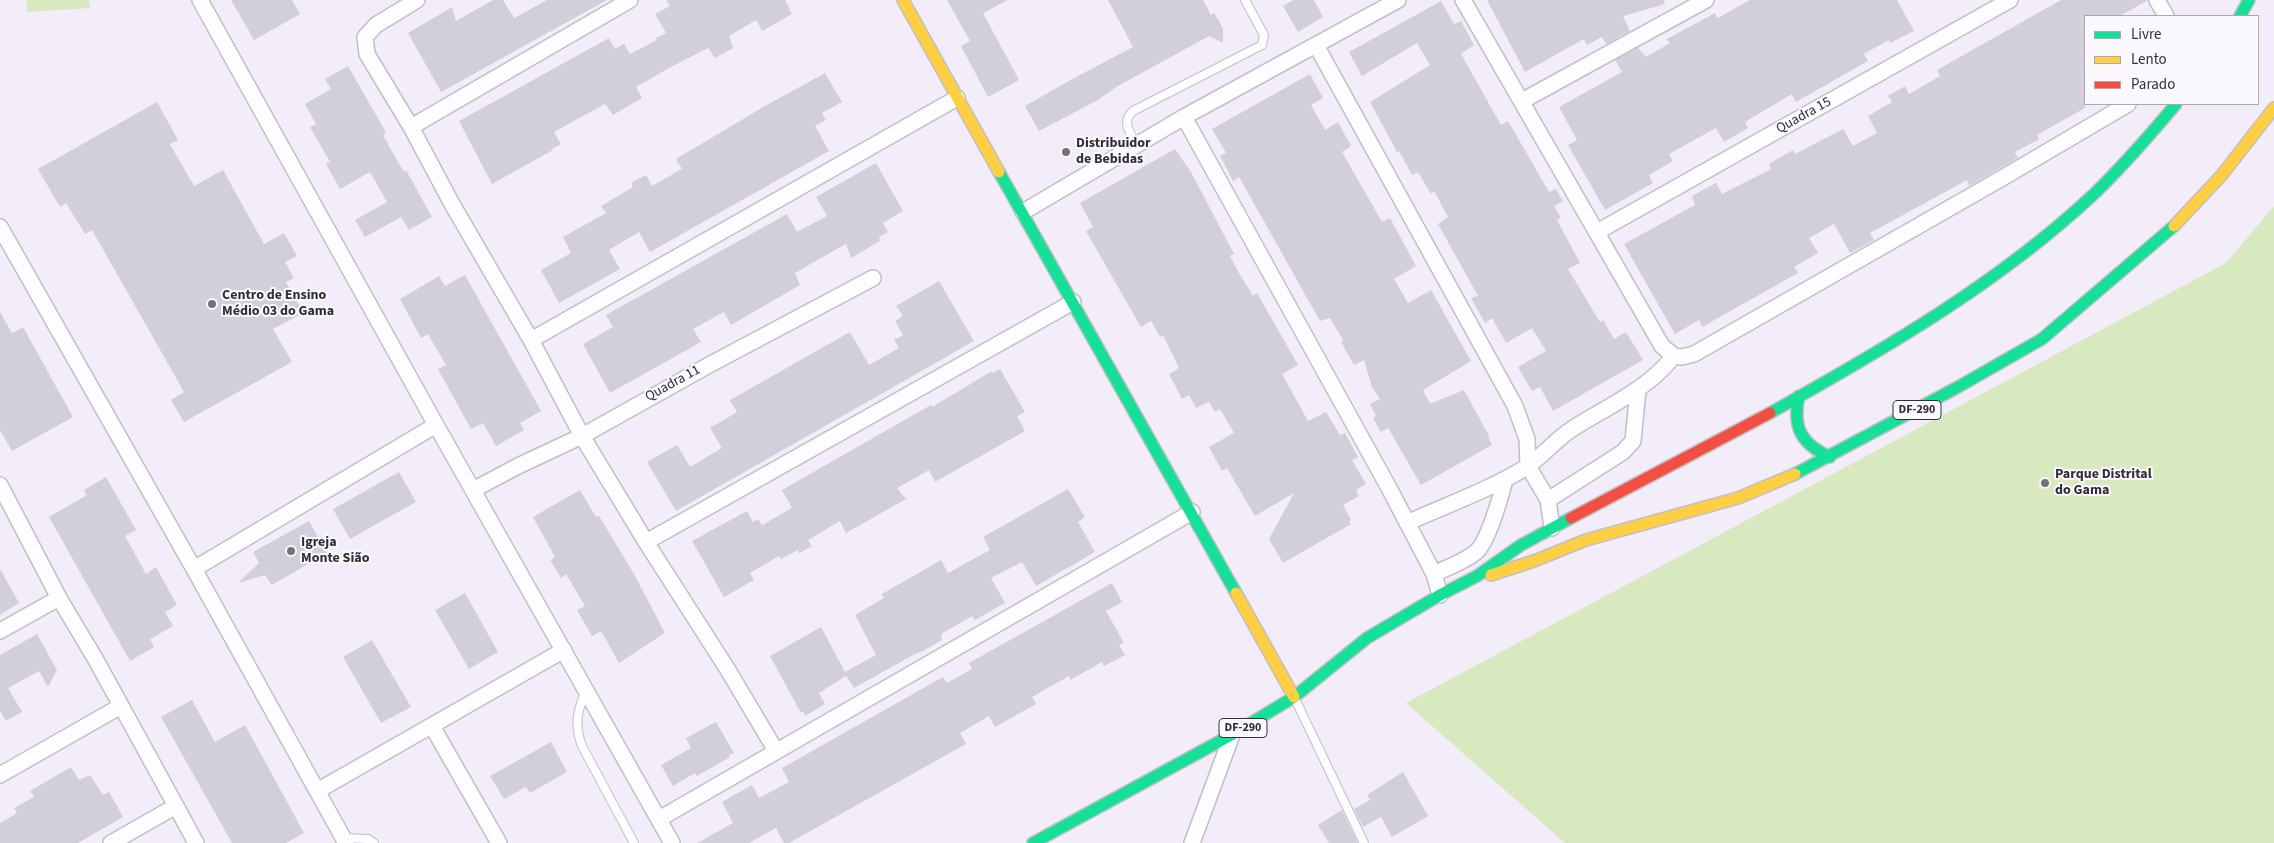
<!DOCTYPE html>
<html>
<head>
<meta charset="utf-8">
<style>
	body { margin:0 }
	#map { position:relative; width:2274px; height:843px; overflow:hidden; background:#f2edf8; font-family:"Source Sans 3",sans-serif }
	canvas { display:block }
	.legend { position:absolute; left:2084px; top:15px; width:175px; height:90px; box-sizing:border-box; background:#fbf9fe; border:1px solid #aba8ae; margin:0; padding:6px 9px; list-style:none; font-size:15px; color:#322e37 }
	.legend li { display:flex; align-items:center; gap:10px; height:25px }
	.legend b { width:25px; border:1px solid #aba8ae }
</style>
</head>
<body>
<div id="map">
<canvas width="2274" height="843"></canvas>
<ul class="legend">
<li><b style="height:6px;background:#16e098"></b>Livre</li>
<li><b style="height:6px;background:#ffcf43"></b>Lento</li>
<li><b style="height:6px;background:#f24e42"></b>Parado</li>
</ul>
</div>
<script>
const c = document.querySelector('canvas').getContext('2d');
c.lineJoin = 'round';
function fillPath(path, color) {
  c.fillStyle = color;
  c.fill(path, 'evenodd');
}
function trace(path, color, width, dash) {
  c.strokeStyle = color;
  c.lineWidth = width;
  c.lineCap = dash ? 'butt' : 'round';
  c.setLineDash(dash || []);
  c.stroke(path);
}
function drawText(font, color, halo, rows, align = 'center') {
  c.font = font + ' "Source Sans 3",sans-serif';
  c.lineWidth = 4;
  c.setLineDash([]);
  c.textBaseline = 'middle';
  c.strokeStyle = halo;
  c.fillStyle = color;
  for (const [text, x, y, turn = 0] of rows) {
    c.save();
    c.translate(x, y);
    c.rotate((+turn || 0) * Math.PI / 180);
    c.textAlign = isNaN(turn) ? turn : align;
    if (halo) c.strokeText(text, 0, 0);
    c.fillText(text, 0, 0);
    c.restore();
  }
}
fillPath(new Path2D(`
	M 27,0 L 89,0 L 90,8 L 27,12 Z
	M 2274,206 L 2274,843 L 1565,843 L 1406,703 L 2226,263 Z`), '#d8e8bf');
fillPath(new Path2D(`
	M 231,0 L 292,0 L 300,14 L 254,40 Z
	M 493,0 L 503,0 L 514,18 L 547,0 L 607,0 L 441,92 L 408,33 L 452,7 L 456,21 Z
	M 666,0 L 785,0 L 792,14 L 762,31 L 756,20 L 729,36 L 733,48 L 715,58 L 708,48 L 669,68 L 636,87 L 642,98 L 613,115 L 605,104 L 583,116 L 554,132 L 561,144 L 552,149 L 553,150 L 492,184 L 459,121 L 609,38 L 615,49 L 624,44 L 630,54 L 657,40 L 656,38 L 666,33 L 655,14 L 670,6 Z
	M 947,0 L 1008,0 L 983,13 L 1019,80 L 988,97 L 961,46 L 970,41 Z
	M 1108,0 L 1203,0 L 1211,15 L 1214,13 L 1223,28 L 1223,43 L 1209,36 L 1118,86 L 1096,101 L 1039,131 L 1025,106 L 1076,77 L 1133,47 Z
	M 1293,0 L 1314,0 L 1323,17 L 1298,32 L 1283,6 Z
	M 1487,0 L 1664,0 L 1665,4 L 1623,16 L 1630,31 L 1606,44 L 1602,37 L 1587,45 L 1584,39 L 1525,72 Z
	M 1750,0 L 1897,0 L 1914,31 L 1890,43 L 1889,40 L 1864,54 L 1868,61 L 1796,102 L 1792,94 L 1745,122 L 1748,128 L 1724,142 L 1716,128 L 1669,154 L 1673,161 L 1649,175 L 1653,183 L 1605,210 L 1568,145 L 1577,140 L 1559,107 L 1622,72 L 1615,60 L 1638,48 L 1646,57 L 1670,43 L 1667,39 L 1715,13 L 1718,18 Z
	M 2061,0 L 2148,0 L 2120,16 L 2085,16 L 2085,108 L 2037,135 L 2039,139 L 2015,152 L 2018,158 L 1969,186 L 1967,180 L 1894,220 L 1870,233 L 1874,240 L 1850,253 L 1834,224 L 1809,238 L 1818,253 L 1794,267 L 1798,273 L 1702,327 L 1699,320 L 1675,334 L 1624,244 L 1695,205 L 1692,196 L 1716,183 L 1722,194 L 1771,169 L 1769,164 L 1793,150 L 1795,154 L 1843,129 L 1853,146 L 1877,133 L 1868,116 L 1892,102 L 1888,96 L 1905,86 L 1909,94 L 1940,76 L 1937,70 Z
	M 1441,1 L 1454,24 L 1461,21 L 1474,45 L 1461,54 L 1501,125 L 1508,121 L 1549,192 L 1556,189 L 1563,201 L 1554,206 L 1561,218 L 1557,220 L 1580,263 L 1568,269 L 1600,322 L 1603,320 L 1614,339 L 1626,332 L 1643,360 L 1553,411 L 1540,387 L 1532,391 L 1518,367 L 1546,351 L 1532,328 L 1506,343 L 1492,318 L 1485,323 L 1471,298 L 1478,296 L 1438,224 L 1448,217 L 1434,191 L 1431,194 L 1418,172 L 1412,175 L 1399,151 L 1397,152 L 1370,102 L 1430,65 L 1417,43 L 1362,76 L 1349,52 Z
	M 348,66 L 383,127 L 386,134 L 383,135 L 390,148 L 404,172 L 406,170 L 432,217 L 409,230 L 401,217 L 365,237 L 355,220 L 387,202 L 370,172 L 340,189 L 326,164 L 330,162 L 310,127 L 316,124 L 305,104 L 331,89 L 325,79 Z
	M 825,73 L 842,102 L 822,113 L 826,120 L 815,126 L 829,151 L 650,252 L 639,232 L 609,250 L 620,269 L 559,303 L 541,270 L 571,253 L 563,237 L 606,213 L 601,206 L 633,187 L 631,183 L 646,175 L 652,186 L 682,169 L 676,159 L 765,106 Z
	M 1310,74 L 1323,98 L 1311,105 L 1325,130 L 1338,122 L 1351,146 L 1342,152 L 1382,222 L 1390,218 L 1416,266 L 1394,279 L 1408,303 L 1431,290 L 1471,361 L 1423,390 L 1430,404 L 1464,390 L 1489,436 L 1488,437 L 1492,445 L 1421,485 L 1388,428 L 1381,432 L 1373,418 L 1376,416 L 1370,404 L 1380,399 L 1372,387 L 1364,360 L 1354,365 L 1341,342 L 1343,340 L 1330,318 L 1320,321 L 1239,177 L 1233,181 L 1220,156 L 1226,153 L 1212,129 Z
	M 157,102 L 178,140 L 170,144 L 194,186 L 223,170 L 264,244 L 284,233 L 297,256 L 285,262 L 294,278 L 286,282 L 301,309 L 298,316 L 273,329 L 292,362 L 184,422 L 171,400 L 184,392 L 92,230 L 85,234 L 66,203 L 60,207 L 38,169 Z
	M 1175,149 L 1191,172 L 1234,254 L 1230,256 L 1239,273 L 1253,296 L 1257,293 L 1298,365 L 1282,374 L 1308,421 L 1326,412 L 1340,435 L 1345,433 L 1358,457 L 1352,460 L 1366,484 L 1356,490 L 1359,496 L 1343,505 L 1351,520 L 1349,522 L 1351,524 L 1283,563 L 1269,539 L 1294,493 L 1255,516 L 1227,468 L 1222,471 L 1209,447 L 1234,433 L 1220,409 L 1215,412 L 1209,402 L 1196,408 L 1189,395 L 1182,399 L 1169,374 L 1179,368 L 1163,335 L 1160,337 L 1151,321 L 1141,327 L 1086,231 L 1093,227 L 1080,203 Z
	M 876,163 L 903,211 L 883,223 L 888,232 L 879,237 L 880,241 L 851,258 L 846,244 L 814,262 L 795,273 L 800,285 L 731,325 L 724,312 L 693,329 L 701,342 L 610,393 L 583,344 L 613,327 L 606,315 L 787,214 L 797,232 L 827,216 L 816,197 Z
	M 465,275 L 541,411 L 520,423 L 524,430 L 496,446 L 483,423 L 471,429 L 438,369 L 446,365 L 428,334 L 421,338 L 400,299 L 439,276 L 445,286 Z
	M 939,281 L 974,341 L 676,511 L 647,462 L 677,445 L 690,467 L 722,448 L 710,428 L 737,412 L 730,400 L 850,332 L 869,365 L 899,348 L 894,340 L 903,335 L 895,321 L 903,316 L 896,306 Z
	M 0,312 L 12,333 L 23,327 L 73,417 L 12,451 L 0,430 Z
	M 1000,369 L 1025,412 L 1017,416 L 1025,431 L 935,482 L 929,470 L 897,488 L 906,499 L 846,533 L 840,521 L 808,540 L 812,546 L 805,550 L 799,553 L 798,550 L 781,559 L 779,556 L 750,573 L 754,580 L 724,597 L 692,541 L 747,511 L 753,522 L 758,519 L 762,525 L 792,508 L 782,490 L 931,405 L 932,407 L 992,371 L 993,373 Z
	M 399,472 L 416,502 L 350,539 L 333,509 Z
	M 106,477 L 136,530 L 125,536 L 146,574 L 156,567 L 177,605 L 165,612 L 173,626 L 150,639 L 154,647 L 130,661 L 49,517 L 87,495 L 84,490 Z
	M 1068,489 L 1085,517 L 1078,522 L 1095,552 L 1036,586 L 1022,562 L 991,578 L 1005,603 L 975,620 L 972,616 L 943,633 L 941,636 L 942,640 L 923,651 L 915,654 L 854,688 L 846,676 L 819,693 L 825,704 L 805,716 L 803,711 L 801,713 L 770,656 L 821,627 L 845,672 L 876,655 L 855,615 L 884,598 L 882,594 L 941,560 L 948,573 L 990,550 L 983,537 Z
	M 580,490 L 596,517 L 599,516 L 634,574 L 665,633 L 619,663 L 601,631 L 592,636 L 577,610 L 585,606 L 566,574 L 561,578 L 550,560 L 555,557 L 533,517 Z
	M 309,521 L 327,553 L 272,585 L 265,575 L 238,583 L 259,563 L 253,552 Z
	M 0,569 L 19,603 L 0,615 Z
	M 1112,583 L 1122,602 L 1106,611 L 1124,643 L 1119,645 L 1125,655 L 1104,666 L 1102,662 L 1070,680 L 1069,676 L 1032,697 L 1036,704 L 995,727 L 989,716 L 960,733 L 966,744 L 789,843 L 784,843 L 776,828 L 749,843 L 697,843 L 733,823 L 722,802 L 752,785 L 759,798 L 789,782 L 782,768 L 943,677 L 947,683 L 972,669 L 969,663 Z
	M 465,593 L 498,652 L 469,669 L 435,610 Z
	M 37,634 L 57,670 L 48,687 L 39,671 L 8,688 L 22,712 L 6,721 L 0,711 L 0,655 Z
	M 372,640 L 411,707 L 381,723 L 343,657 Z
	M 192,700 L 215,742 L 245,725 L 304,833 L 286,843 L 232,843 L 161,717 Z
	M 716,722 L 734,753 L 729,755 L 730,757 L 697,776 L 695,773 L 673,786 L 661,765 L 691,748 L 686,738 Z
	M 551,742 L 567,772 L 530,793 L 526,787 L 504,799 L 490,776 Z
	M 71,767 L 79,780 L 90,775 L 103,795 L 109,792 L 123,817 L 78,843 L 0,843 L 0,823 L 17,813 L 14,808 L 34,797 L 30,791 Z
	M 1403,772 L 1428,816 L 1392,837 L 1381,817 L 1363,827 L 1354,809 L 1370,800 L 1367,795 Z
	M 1342,810 L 1358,843 L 1329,843 L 1318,825 Z`), '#d3cfd9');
const lane = new Path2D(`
	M 1137,146 C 1130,133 1121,122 1133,111 L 1262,45 L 1264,35 L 1245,0
	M 586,691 C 577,711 574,725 582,746 L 634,843
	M 1296,701 L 1364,843
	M 343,838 L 368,839 L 374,843`);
const street = new Path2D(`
	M 200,0 L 436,425 L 672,843
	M 417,0 L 376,25 L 365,37 L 367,54 L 411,127 L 452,204 L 531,340 L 582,436 L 646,542 L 728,670 L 776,751
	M 1463,0 L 1662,346 L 1674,356 L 1682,357 L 1694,354 L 2004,177 L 2128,104
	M 2157,0 L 2166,16
	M 1316,45 L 1515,406 L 1527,439 L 1528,466 L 1548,500 L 1552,528
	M 1522,101 L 1706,0
	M 1184,117 L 1389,488 L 1434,574 L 1440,595
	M 411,127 L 630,0
	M 1023,212 L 1184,117 L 1398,0
	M 0,227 L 194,569 L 346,843
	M 1597,232 L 2010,0
	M 531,340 L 957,98
	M 0,485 L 59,598 L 0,631
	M 473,490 L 518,466 L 582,436 L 709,365 L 873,278
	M 1548,500 L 1623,452 L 1633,441 L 1638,390
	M 1407,523 C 1446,505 1489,490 1525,468 C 1542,457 1555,440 1572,429 C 1608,406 1647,390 1674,356
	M 646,542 L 1073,302
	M 194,569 L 436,425
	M 1434,574 C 1448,567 1464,562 1476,552 C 1488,542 1501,496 1505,480
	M 59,598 L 96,660 L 176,806 L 111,843
	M 432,726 L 499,843
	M 0,775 L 121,706
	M 317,791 L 564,650
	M 176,806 L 196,843
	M 659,819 L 1192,512
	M 1192,843 L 1232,735`);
const fast = new Path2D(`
	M 2240,16 L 2249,0
	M 999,172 L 1236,593
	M 1799,396 C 1792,427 1801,444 1830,457
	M 1770,413 C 1883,350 1999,283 2094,194 C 2123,166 2150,135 2176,104
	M 1795,474 L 1958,387 L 2042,339 L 2174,226
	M 1033,843 L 1233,734 L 1294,697 L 1367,638 L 1440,595 L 1477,576 L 1521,545 L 1571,518`);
const slow = new Path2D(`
	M 903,0 L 999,172
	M 2174,226 L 2221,176 L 2274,108
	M 1491,575 L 1534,561 L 1586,540 L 1738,498 L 1795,474
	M 1236,593 L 1294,697`);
const jam = new Path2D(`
	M 1571,518 L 1770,413`);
trace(lane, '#c2bec6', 10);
trace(street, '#c2bec6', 18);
trace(fast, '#c2bec6', 14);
trace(slow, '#c2bec6', 14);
trace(jam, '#c2bec6', 14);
trace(lane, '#fdfcfe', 8);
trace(street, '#fdfcfe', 15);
trace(fast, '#16e098', 11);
trace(slow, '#ffcf43', 11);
trace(jam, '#f24e42', 11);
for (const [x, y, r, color] of [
	[1066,152,5,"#75717b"],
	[212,304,5,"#75717b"],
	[2045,483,5,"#75717b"],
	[291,551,5,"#75717b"]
]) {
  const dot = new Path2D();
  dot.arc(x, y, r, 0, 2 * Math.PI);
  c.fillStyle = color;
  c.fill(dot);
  trace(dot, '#fbf9fe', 2);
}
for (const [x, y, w] of [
	[1917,410,48],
	[1243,728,48]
]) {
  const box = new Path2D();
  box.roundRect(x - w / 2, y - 9.5, w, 19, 4);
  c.fillStyle = '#fbf9fe';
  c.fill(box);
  trace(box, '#322e37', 1);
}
drawText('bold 12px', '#322e37', null, [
	["DF-290",1917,410],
	["DF-290",1243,728]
]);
drawText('14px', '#322e37', '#fbf9fe', [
	["Quadra 15",1804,116,-29],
	["Quadra 11",673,384,-29]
]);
drawText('bold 14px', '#322e37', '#fbf9fe', [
	["Distribuidor",1076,144],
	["de Bebidas",1076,160],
	["Centro de Ensino",222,296],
	["Médio 03 do Gama",222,312],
	["Parque Distrital",2055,475],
	["do Gama",2055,491],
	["Igreja",301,543],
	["Monte Sião",301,559]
], 'left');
</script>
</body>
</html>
